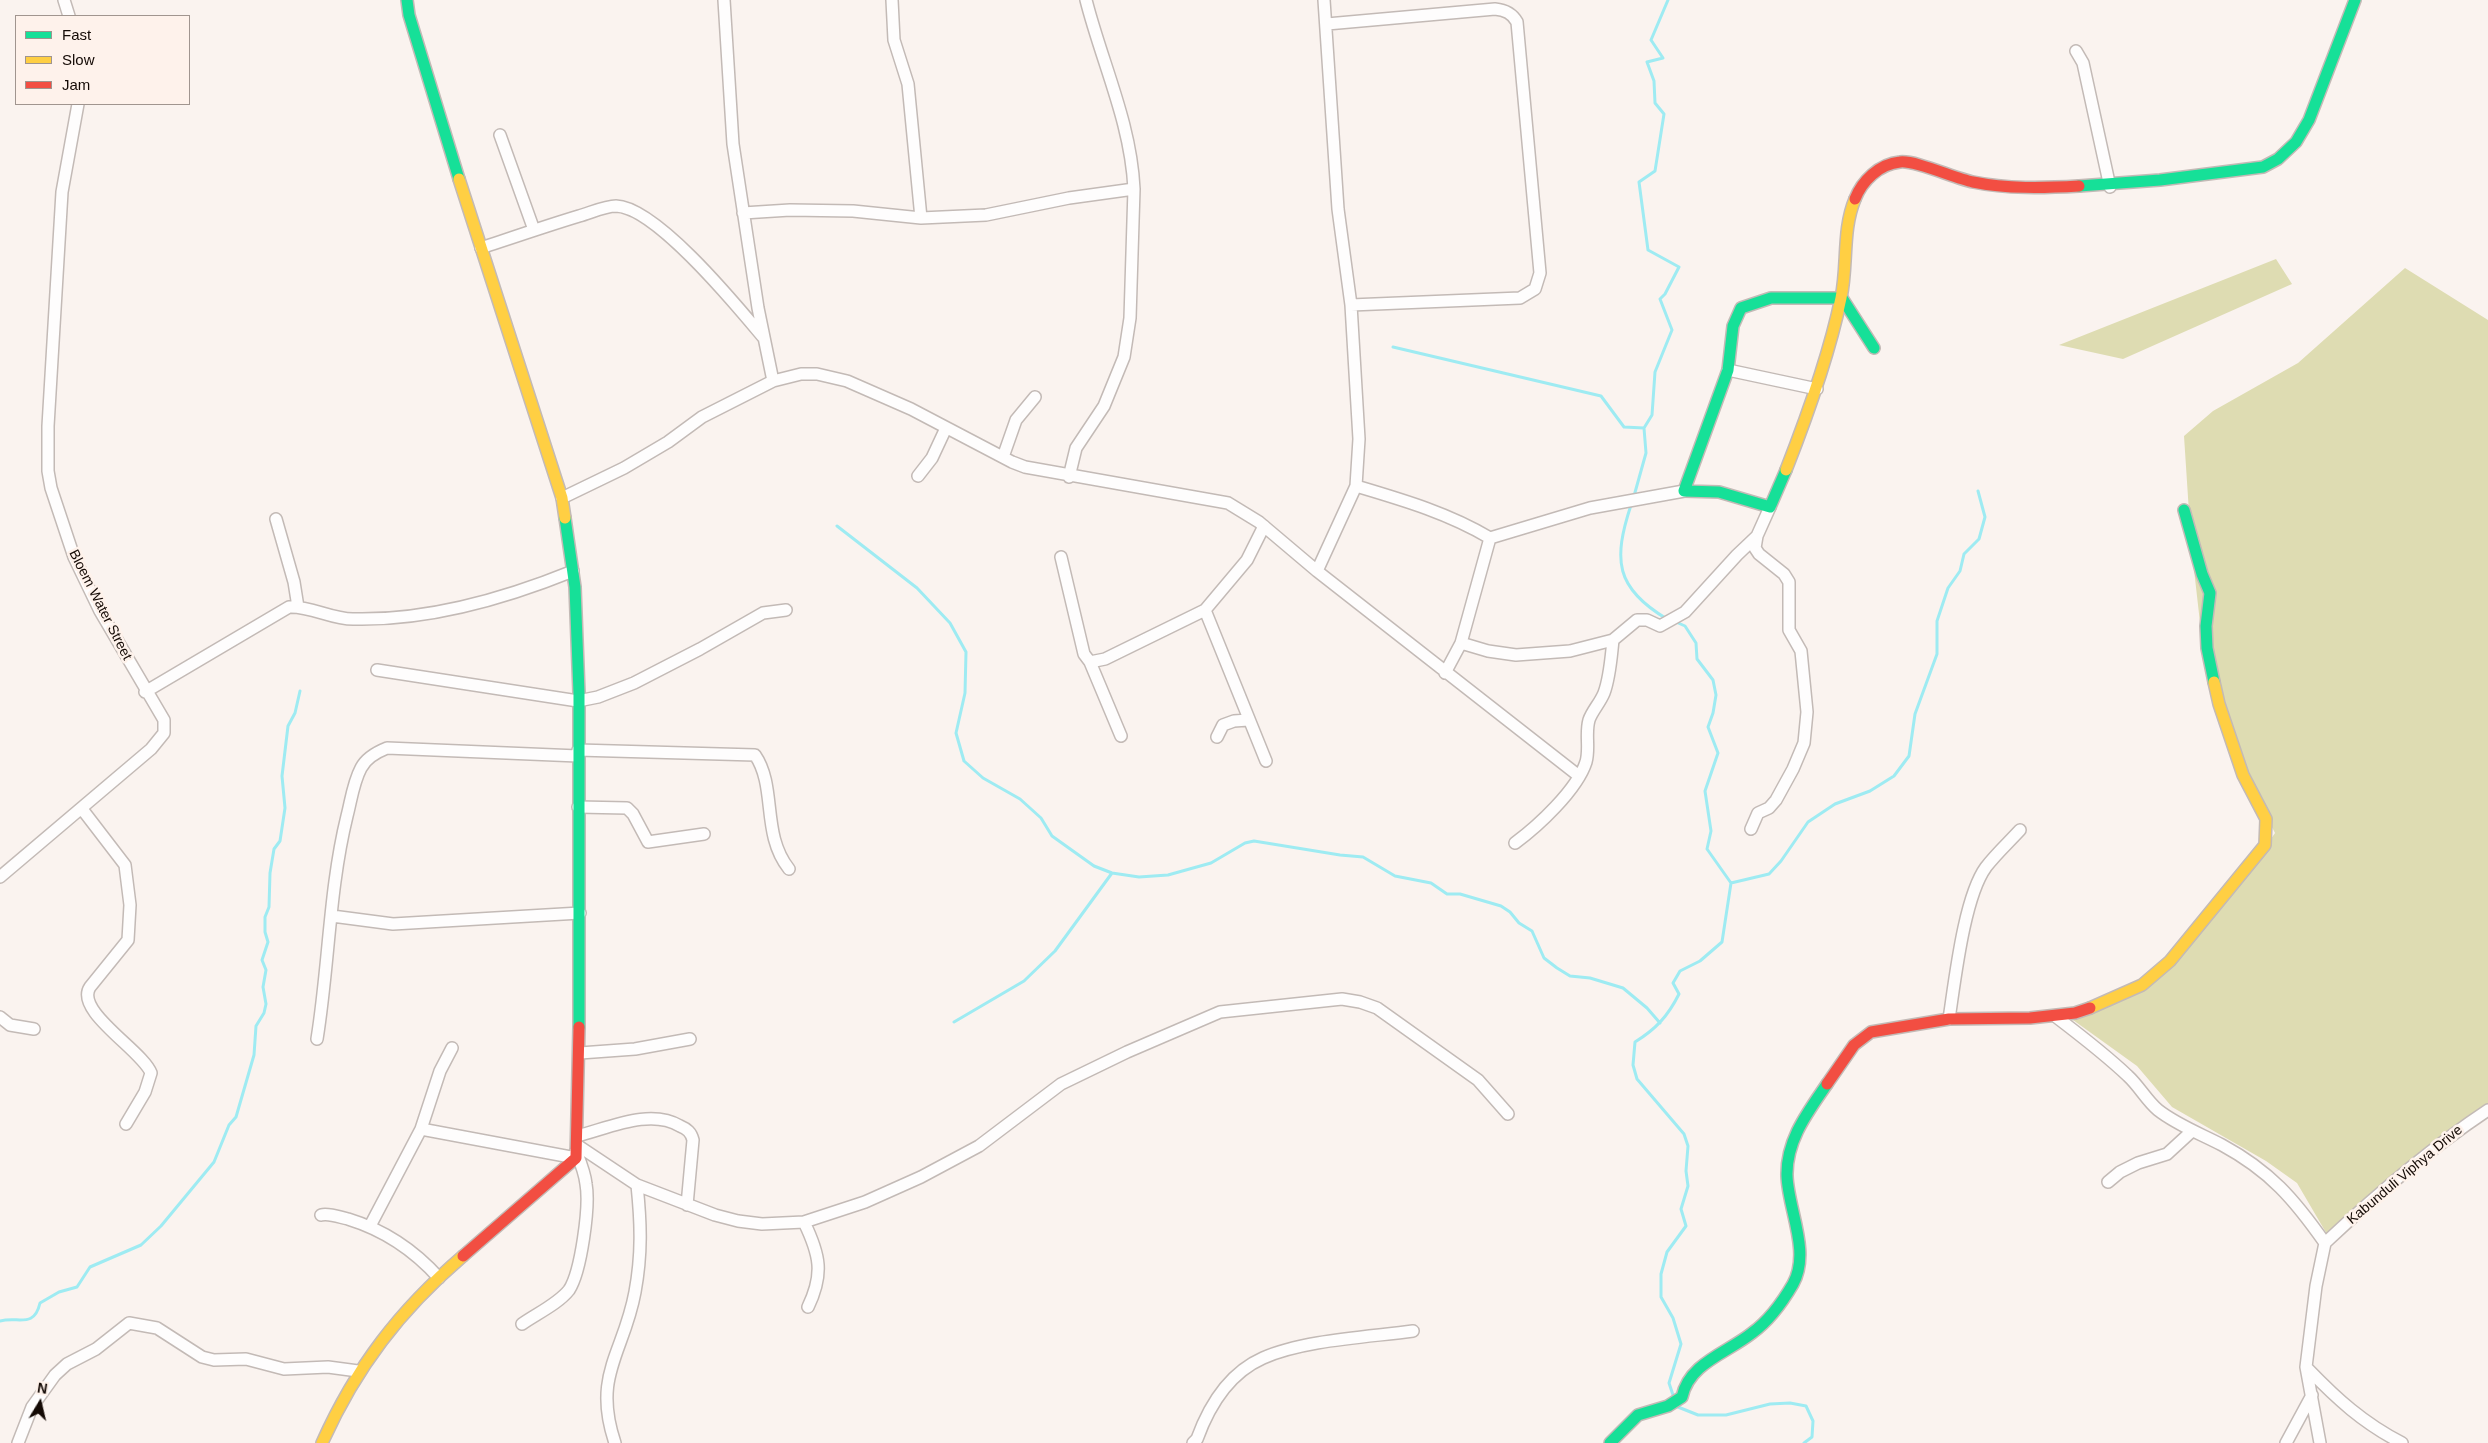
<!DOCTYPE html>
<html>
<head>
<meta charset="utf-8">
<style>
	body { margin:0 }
	#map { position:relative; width:2488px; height:1443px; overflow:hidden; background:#faf3ef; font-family:Arial,sans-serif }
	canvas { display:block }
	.legend { position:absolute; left:15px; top:15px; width:175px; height:90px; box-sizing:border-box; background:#fef2eb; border:1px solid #a0958f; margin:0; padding:6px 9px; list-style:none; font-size:15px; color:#140a05 }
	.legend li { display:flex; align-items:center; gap:10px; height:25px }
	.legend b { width:25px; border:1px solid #a0958f }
	.north { position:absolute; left:15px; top:1378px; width:50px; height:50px; -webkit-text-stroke:4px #fef2eb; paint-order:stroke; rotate:9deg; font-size:14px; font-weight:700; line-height:20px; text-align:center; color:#140a05 }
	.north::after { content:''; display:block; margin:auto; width:18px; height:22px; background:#140a05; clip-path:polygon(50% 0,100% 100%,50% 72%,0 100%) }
</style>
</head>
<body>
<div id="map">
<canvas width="2488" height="1443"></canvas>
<ul class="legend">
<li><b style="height:6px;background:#16e098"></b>Fast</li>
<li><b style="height:6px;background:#ffcf43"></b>Slow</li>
<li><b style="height:6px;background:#f24e42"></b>Jam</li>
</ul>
<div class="north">N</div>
</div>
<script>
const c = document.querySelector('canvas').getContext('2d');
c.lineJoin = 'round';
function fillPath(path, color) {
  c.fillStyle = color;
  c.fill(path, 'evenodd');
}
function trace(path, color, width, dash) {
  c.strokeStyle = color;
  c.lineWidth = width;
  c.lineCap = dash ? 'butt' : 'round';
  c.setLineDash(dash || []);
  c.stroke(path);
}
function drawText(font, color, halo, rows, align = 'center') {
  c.font = font + ' Arial,sans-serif';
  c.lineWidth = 5;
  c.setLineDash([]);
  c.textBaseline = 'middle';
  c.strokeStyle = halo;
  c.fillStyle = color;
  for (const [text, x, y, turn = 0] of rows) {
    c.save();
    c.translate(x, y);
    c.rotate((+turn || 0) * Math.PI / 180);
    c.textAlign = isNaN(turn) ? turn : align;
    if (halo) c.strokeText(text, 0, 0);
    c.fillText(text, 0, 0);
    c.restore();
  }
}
fillPath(new Path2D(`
	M 2276,259 L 2292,284 L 2123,359 L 2059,345 Z
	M 2405,268 L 2488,320 L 2488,1108 L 2328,1236 L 2297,1183 L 2266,1161 L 2172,1107 L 2137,1066 L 2073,1020 L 2146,987 L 2245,877 L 2275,833 L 2247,778 L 2204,658 L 2191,543 L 2184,436 L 2213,411 L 2298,363 Z`), '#dedcb2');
trace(new Path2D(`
	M 1393,347 L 1601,396 L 1624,427 L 1644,428
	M 1634,496 L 1646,453 L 1644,428 L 1652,415 L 1655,372 L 1672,330 L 1660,299 L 1665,294 L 1679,267 L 1648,250 L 1639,182 L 1655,171 L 1664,114 L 1655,103 L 1654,81 L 1647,62 L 1663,58 L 1651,40 L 1668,0
	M 1631,505 C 1613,560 1615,588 1667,619
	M 837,526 L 917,588 L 950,623 L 966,652 L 965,693 L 956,733 L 964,761 L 983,778 L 1020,799 L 1041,818 L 1052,836 L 1094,866 L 1112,873 L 1139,877 L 1168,875 L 1211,863 L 1245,843 L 1254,841 L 1340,855 L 1363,857 L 1395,876 L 1431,883 L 1447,894 L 1460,894 L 1501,906 L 1510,912 L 1519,923 L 1532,931 L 1544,958 L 1557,968 L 1570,976 L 1590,978 L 1623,988 L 1647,1008 L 1660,1023
	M 1676,622 L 1685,626 L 1696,643 L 1697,659 L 1713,680 L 1716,695 L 1713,713 L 1708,727 L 1718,753 L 1705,791 L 1711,831 L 1707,849 L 1731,883
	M 954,1022 L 1024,981 L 1055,951 L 1112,873
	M 0,1321 C 18,1316 34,1329 40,1303 L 59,1292 L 77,1287 L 90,1267 L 141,1245 L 161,1226 L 214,1162 L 229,1125 L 236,1117 L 254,1055 L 256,1026 L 264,1013 L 266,1004 L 263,987 L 266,970 L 262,960 L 268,942 L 265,932 L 265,917 L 269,907 L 270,873 L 274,849 L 280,841 L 285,808 L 282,776 L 288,726 L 295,713 L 300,691
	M 1673,1395 L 1669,1383 L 1681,1344 L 1673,1318 L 1661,1297 L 1661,1274 L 1667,1252 L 1686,1226 L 1681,1209 L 1688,1186 L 1686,1171 L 1688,1146 L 1684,1134 L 1637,1079 L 1633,1065 L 1635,1042 C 1656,1029 1668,1016 1679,994 L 1673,983 L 1680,971 L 1700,961 L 1722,942 L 1731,883 L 1769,874 L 1781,861 L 1808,822 L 1835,804 L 1870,791 L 1894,776 L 1909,756 L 1915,714 L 1937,654 L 1937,621 L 1948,588 L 1960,571 L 1964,554 L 1979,539 L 1985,517 L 1978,491
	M 1678,1407 L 1698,1415 L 1726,1415 L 1770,1404 L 1790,1403 L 1806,1406 L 1813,1421 L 1812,1437 L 1804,1443`), '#9eebf2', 3);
const street = new Path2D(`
	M 64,0 L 69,16
	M 892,0 L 894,40 L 908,84 L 921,218
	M 1086,0 C 1102,63 1131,123 1134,189
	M 1324,0 L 1338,209 L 1351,305 L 1359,439 L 1356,486 L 1317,571 L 1579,776
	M 1327,24 L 1495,9 C 1505,10 1512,13 1517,22 L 1540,273 L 1535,289 L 1520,298 L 1351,305
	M 2076,51 L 2083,63 L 2110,187
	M 500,135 L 534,230
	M 743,213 L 790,210 L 853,211 L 921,218 L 986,215 L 1069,198 L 1134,189 L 1130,318 L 1124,357 L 1104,406 L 1076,448 L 1069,477
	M 481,248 C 514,237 546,226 579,216 C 590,213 605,206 616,206 C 656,207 737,306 763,337
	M 1728,370 L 1817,389
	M 773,381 L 801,374 L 817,374 L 847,381 L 911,409 L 1012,462 L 1025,467 L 1228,503 L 1259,522 L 1317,571
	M 1003,457 L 1016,420 L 1035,397
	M 918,476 L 932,458 L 946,428
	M 1356,486 C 1403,500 1448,513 1490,538 L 1461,643 L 1445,673
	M 562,498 L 624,468 L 668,442 L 702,417 L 773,381 L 758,308 L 733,144 L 724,0
	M 276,519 L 294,582 L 298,607
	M 1490,538 L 1590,508 L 1684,491
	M 1061,557 L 1084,654 L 1090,662 L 1121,736
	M 1205,610 L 1266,761
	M 1461,643 L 1488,651 L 1516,655 L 1570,651 L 1613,640 L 1637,620 L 1647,620 L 1660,626 L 1685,612 L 1737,555 L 1757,536
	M 1090,662 L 1105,659 L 1205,610 L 1247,560 L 1264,526
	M 377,670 L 578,701 L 598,697 L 634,683 L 700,649 L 763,613 L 786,610
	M 145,692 L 289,607 C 311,606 331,619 353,619 C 428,621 504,599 573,571
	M 1217,737 L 1223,725 L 1234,721 L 1248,720
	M 578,750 L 755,755 C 777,787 761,834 789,869
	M 578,807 L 627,808 L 633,814 L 648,842 L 704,834
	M 82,809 L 125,865 L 130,905 L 128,940 L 90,987 C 74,1011 143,1051 151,1073 L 145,1092 L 126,1124
	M 1751,829 L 1758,813 L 1769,808 L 1776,800 L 1793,769 L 1804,743 L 1807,712 L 1801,651 L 1789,630 L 1789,582 L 1784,574 L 1759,554 L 1755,548 L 1757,536 L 1770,507
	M 1515,843 C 1538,826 1577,790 1586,762 C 1590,748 1585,734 1589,720 C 1592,711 1600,703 1604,693 C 1610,677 1611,658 1613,640
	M 0,877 L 151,749 L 164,733 L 164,720 L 100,611 L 74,557 L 51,488 L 48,471 L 48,426 L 62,192 L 78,104
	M 332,916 L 393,924 L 580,913
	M 2055,1016 C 2080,1035 2105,1054 2128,1076 C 2139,1086 2147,1101 2158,1110 C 2177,1125 2201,1134 2222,1145 C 2270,1171 2294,1199 2325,1243 L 2316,1286 L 2306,1367 L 2320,1443
	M 0,1017 L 10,1025 L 34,1029
	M 1949,1019 C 1955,980 1964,897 1986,867 C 1996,854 2009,842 2020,830
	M 317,1039 C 329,965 329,889 347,816 C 351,801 353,783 361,768 C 366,758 377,752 387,748 L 578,756
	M 580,1053 L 635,1049 L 690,1039
	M 421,1129 L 440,1071 L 452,1048
	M 577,1136 C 609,1128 650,1108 680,1126 C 687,1129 691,1132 693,1140 L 687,1205
	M 577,1145 L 637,1185 C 641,1223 642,1254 635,1292 C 624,1353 592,1375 615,1443
	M 2108,1182 L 2120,1172 L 2138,1163 L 2167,1154 L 2192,1131
	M 637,1185 L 715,1215 L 738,1221 L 762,1224 L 804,1222 L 865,1202 L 921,1177 L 979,1146 L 1061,1084 L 1127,1052 L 1220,1012 L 1342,999 L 1360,1002 L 1377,1008 L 1478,1080 L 1508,1114
	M 321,1215 C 329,1213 339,1217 348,1219 C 384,1230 414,1250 439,1278
	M 804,1222 C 820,1255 824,1274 808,1307
	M 370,1226 L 421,1129 L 576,1158
	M 2325,1243 C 2377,1194 2429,1149 2488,1110
	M 522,1324 C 536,1314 558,1304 569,1290 C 581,1272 590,1206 586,1184 C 585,1173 580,1161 576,1151
	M 2307,1368 C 2337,1399 2363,1423 2402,1443
	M 18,1443 L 32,1407 L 55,1375 L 67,1364 L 96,1349 L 129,1323 L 157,1328 L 202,1357 L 214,1360 L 246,1359 L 284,1369 L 328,1367 L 358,1371
	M 1193,1443 L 1197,1439 C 1209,1406 1229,1373 1263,1358 C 1303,1340 1369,1337 1413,1331
	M 2286,1443 L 2312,1395`);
const fast = new Path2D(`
	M 407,0 L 409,15 L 459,179
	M 2079,186 L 2160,180 L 2263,167 L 2278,159 L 2296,142 L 2309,120 L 2355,0
	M 1786,470 L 1770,507 L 1719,492 L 1684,491 L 1728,370 L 1733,326 L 1741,308 L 1771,298 L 1842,298 L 1874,348
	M 2184,510 L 2202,574 L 2210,593 L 2206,626 L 2207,648 L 2214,682
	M 565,518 L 575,587 L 579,693 L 579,1027
	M 1610,1443 L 1638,1415 L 1668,1406 L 1682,1397 C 1689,1363 1727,1353 1752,1333 C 1770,1320 1782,1303 1793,1284 C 1811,1252 1788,1209 1787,1176 C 1786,1140 1808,1112 1827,1084`);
const slow = new Path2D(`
	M 459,179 L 562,498 L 565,518
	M 1786,470 C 1808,414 1829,356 1841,298 C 1848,265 1842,230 1855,199
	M 2090,1008 L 2142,985 L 2170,961 L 2265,845 L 2266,819 L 2243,775 L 2219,704 L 2214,682
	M 322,1443 C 356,1367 400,1310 463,1256`);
const jam = new Path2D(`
	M 1855,199 C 1862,181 1879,164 1900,162 C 1915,160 1954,178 1973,182 C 2007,189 2044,188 2079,186
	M 1827,1084 L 1854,1045 L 1871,1032 L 1949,1019 L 2030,1018 L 2075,1013 L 2090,1008
	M 463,1256 L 576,1158 L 579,1027`);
trace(street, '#c3bab6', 14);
trace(fast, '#c3bab6', 14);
trace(slow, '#c3bab6', 14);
trace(jam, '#c3bab6', 14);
trace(street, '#fefdfd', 11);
trace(fast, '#16e098', 11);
trace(slow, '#ffcf43', 11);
trace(jam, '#f24e42', 11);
drawText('14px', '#140a05', '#fef2eb', [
	["Bloem Water Street",100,605,63],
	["Kabunduli Viphya Drive",2405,1175,-40]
]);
</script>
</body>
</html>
